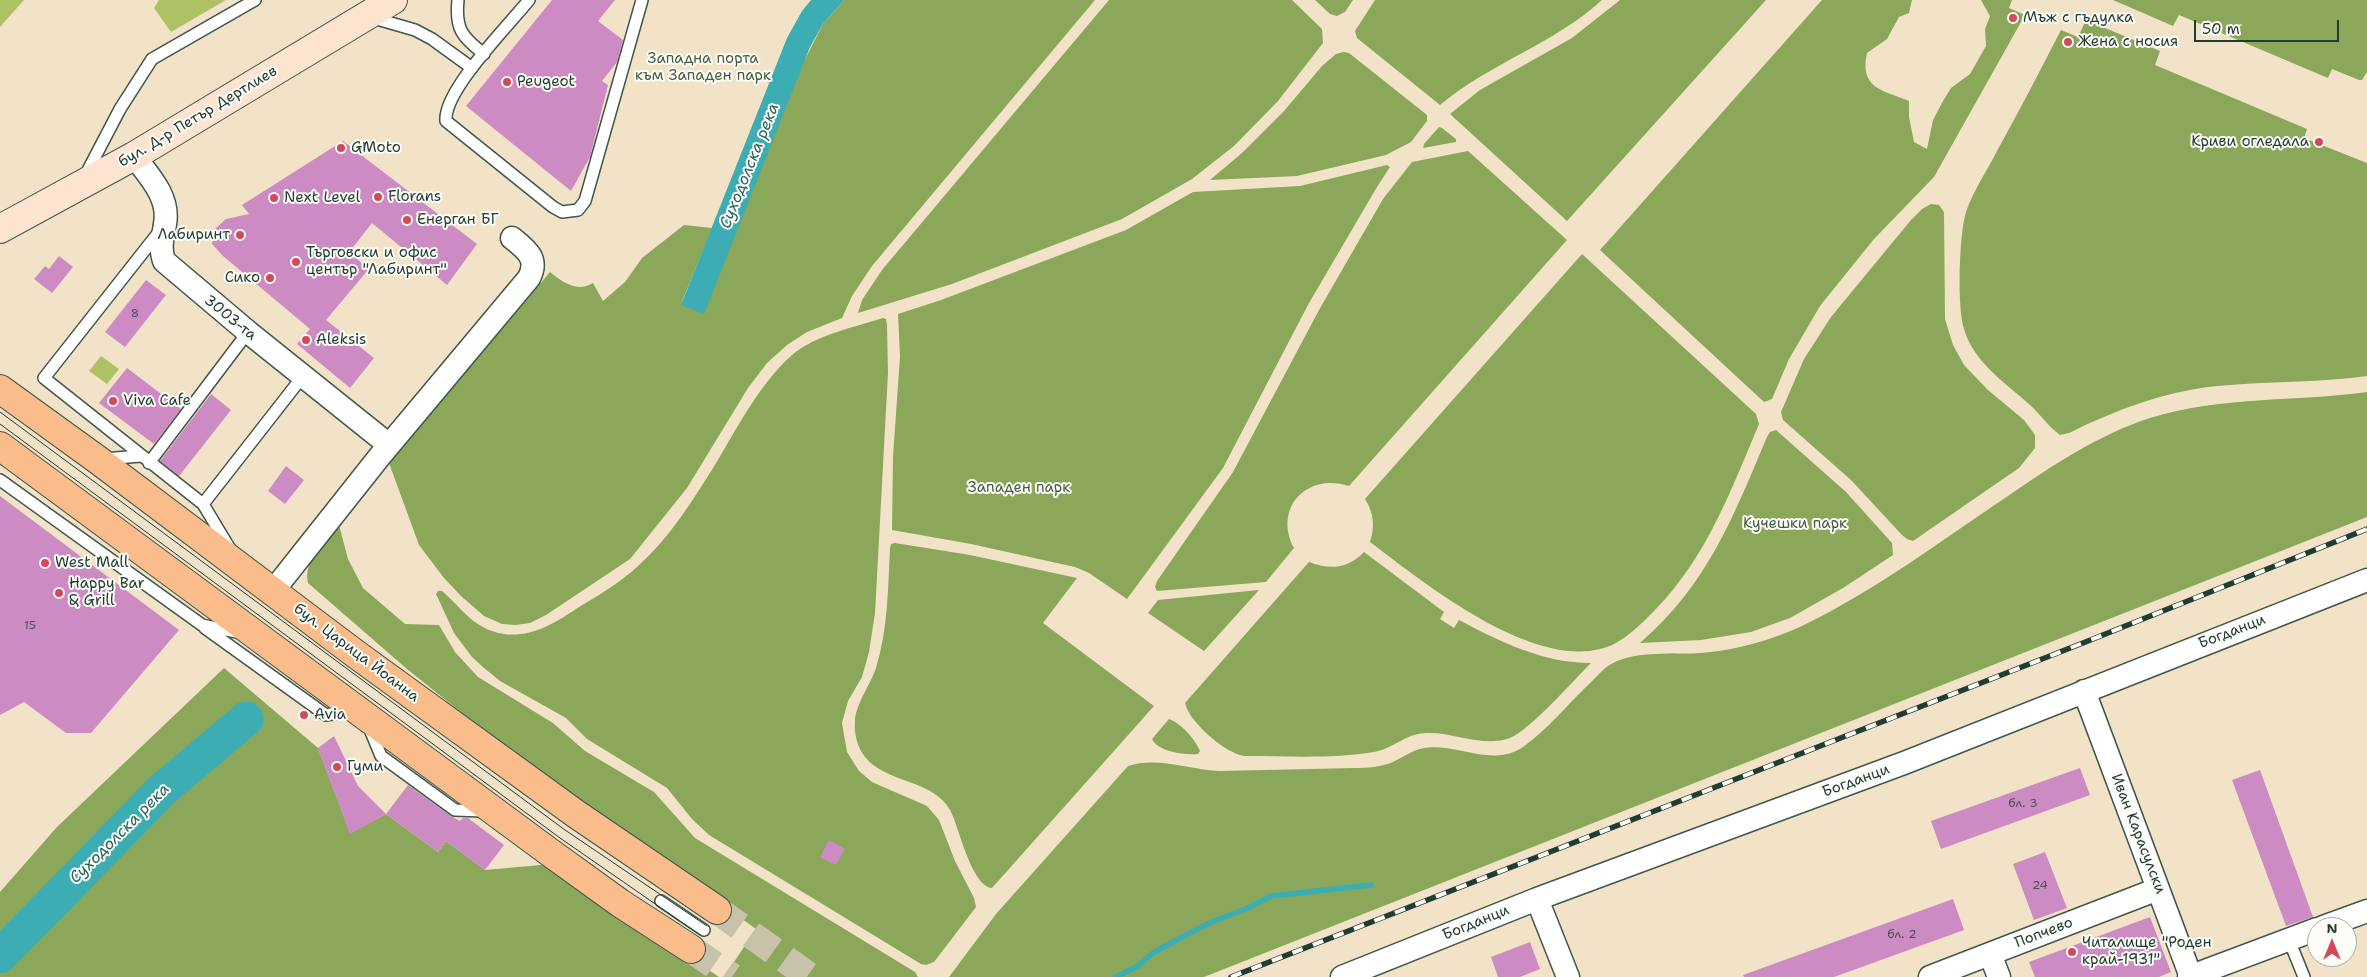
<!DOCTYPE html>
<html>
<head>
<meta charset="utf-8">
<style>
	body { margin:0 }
	#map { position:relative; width:2367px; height:977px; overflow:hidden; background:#f2e3c8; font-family:"Shantell Sans",sans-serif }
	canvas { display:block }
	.north { position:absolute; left:2307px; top:917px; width:50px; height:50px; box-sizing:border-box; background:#fdfcf7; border:1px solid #a4b0a9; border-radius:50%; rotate:0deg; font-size:14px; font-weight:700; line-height:20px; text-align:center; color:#1f3d34 }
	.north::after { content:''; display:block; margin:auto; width:18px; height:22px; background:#d1495b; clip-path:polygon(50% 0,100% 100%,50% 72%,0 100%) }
	.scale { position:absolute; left:2194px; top:20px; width:145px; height:22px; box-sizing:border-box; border:2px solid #1f3d34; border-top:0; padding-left:6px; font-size:15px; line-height:18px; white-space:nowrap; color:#1f3d34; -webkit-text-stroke:4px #fdfcf7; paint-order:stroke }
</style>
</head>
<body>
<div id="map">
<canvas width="2367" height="977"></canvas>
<div class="north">N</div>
<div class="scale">50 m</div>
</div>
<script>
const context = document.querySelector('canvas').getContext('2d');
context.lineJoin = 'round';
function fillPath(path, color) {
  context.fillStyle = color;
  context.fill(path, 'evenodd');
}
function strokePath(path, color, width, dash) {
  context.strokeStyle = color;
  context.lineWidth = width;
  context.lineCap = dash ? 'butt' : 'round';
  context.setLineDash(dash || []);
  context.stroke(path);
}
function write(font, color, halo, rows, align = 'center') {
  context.font = font + ' "Shantell Sans",sans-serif';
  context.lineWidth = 4;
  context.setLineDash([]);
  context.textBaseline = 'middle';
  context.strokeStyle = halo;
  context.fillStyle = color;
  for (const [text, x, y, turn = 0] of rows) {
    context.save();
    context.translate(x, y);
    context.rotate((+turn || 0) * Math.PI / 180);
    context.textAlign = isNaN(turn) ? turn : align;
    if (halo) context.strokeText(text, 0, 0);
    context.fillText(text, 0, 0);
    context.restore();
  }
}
const green = new Path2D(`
	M0,0H24L0,27Z
	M159,0H226L171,32L154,8Z
	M101,356L119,369L107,384L89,371Z`);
const forest = new Path2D(`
	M844,0H1095L872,266L852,296L842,318L807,332L787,345L767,363L748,388L687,488L630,559L546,615L530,623L515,625L502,624L484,616L461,596L444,578L419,545L389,463L550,272C563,282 576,293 593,283L603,301L625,282L642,258L684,225L712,228L681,304L823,24Z
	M1109,0H1292L1322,29L1323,43L1278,101L1234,146L1192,179L1122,219L952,284L858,313L862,300L882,270Z
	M1315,0H1353L1345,12L1337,16L1330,14Z
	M1375,0H1602C1554,44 1490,63 1440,105L1357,38L1355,31Z
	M1620,0H1766L1567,221L1450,114L1480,90L1572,38Z
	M1822,0H1912L1909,13L1899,17L1887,39L1867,53C1859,89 1883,90 1909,101V117L1914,142L1927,149L1933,120L1943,101L1951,88L1970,74L1986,46L1985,29L1990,16L1981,0H2012L2009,8L2025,15L1934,177L1874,239L1820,306L1789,359L1772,399L1764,402L1600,250Z
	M2113,0H2367V72L2362,80H2359L2332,69L2328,78L2179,15L2173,26Z
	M2086,20L2160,51L2155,65L2307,129L2304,138L2367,163V376C2317,383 2268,381 2218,386C2165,391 2116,410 2069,433L2060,435C2048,426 2041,415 2030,405C2006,383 1974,363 1964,329C1957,307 1959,235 1966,212C1973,191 1987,171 1997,151C2019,111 2040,71 2061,30L2078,37Z
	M1343,52L1349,53L1427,115V121L1411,142L1386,155L1297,176L1210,180L1242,153L1284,111L1322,66L1336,54Z
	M1439,127L1442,128L1456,139V142L1423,148L1424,144Z
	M1468,151L1567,240L1349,486C1307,472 1273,508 1294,548L1266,582L1157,591L1155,587L1157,581L1233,472L1319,310L1383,199L1412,162Z
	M1387,165L1390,167L1377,187L1309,303L1223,468L1127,599L1089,573L1075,567L971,544L892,530L893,457L900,356L898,314L941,300L1126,230L1193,192L1300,186Z
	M1931,204L1939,205L1944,212L1945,319L1953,345L1964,365L1988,390L2024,420L2035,435V448L2019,468L1913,541L1907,539L1902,535L1851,480L1783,420L1781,412L1804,359L1831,317L1911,220L1922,209Z
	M1582,254L1756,414L1759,424C1728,497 1704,565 1644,621C1631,633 1618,645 1600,649C1529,667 1424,583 1370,542C1375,527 1374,513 1365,499Z
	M883,318L886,319L887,325L888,373L875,613L869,652L862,677L848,701L842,723L847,752L859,771L872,782L927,806L939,820L955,861L974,898L976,907L934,962L926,965L921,964L709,835L692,819L667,788L587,739L566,718L500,681L484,668L472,657L454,633L436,594L438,591H442C459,605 469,623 492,631C523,642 551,626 576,609C597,596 620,583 638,566C666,541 688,508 708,476C734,436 755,388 792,355C817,334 853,328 883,318Z
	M2367,392V517L1204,977H949L996,914L1128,766C1157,756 1191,770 1220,771L1355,768C1368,768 1381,767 1393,762C1403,757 1413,750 1424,748C1457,743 1492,768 1523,747C1547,730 1567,705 1588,685C1596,678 1603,668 1613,663C1638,650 1674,655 1702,653C1737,650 1772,640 1804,625C1876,590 1942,540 2008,496C2053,465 2098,435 2150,418C2221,396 2295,402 2367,392Z
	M1776,430L1846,492L1892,543L1893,555L1843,588L1790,618L1751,632L1701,640L1640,643C1708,584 1733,517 1767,437L1770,432Z
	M339,525L348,559L363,588L405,624L439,625L455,652L478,677L553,723L585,751L654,792L695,838L915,972L918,977H724L756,929L508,750L407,669L308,583C303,559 325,542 339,525Z
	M895,543L970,555L1077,578L1043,623L1154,706L992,888C971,886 959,826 950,810C933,779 887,784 865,757C857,747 854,733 855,721C855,706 871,683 876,668C888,629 888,588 890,548L891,544Z
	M1364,552L1444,612L1440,619L1454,628L1459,620C1501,642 1543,663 1591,663C1574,680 1530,730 1510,738C1484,748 1454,732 1427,733C1406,733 1393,749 1374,752C1333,759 1286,756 1244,756C1225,753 1189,722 1185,703L1309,562C1329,570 1348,569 1364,552Z
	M1259,590L1204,651L1148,613L1158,600Z
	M224,668L318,748L350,833L386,814L438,852L446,841L485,870L552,864L719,977H0V892L57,827Z
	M1169,719C1182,724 1195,739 1200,751L1198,754C1185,755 1158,752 1152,739Z`);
const water = new Path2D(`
	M811,0H844L823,24L810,47L704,314L681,305L787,38L802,11Z`);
const stream = new Path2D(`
	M1116,977L1138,966L1154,952L1209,923L1248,908L1271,896L1371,885`);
const river = new Path2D(`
	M0,956L162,790L246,719`);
const building = new Path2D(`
	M552,0H615L598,21L623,40L617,62L602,81L608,85L590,157L571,191L466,106Z
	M343,141L477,244L447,285L372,223L350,251L368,270L326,320L374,358L350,388L297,344L310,329L223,256L212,244L215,229L226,219L249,214L242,205Z
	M59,256L73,267L52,293L34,279L45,266L49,269Z
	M146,280L166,295L125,347L105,332Z
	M127,368L181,409L154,444L99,403Z
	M211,394L231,410L179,476L160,461Z
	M286,466L304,480L285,504L268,491Z
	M0,496L179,630L91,733H66L24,702L0,715Z
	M334,736L358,786L386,814L350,834L318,748Z
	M2080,768L2090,795L1941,849L1931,821Z
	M2260,770L2313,917L2286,926L2232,780Z
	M408,785L451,816L460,821L463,818H468L504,845L485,870L446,841L438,852L386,814Z
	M829,840L845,849L836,865L820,857Z
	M2045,852L2067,908L2034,920L2013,864Z
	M1953,899L1964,930L1834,977H1744L1743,975Z
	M2150,917L2171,972L2159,977H2035L2029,962Z
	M1530,942L1540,969L1520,977H1498L1491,957Z`);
const primaryTunnel = new Path2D(`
	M717,910L810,977
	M691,949L732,977`);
const service = new Path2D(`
	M458,0C455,29 462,37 484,54
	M529,0C509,25 443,91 446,121L553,207L562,212L578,210L585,201L642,0
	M370,17L415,30L432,39L472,68
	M85,176L120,109L152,59L255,0
	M159,232L44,378L203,504L230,549
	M103,459L141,456
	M149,463L248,332
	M0,480L202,625L241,633
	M203,504L303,376
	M205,628L326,715L353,710
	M369,727L381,756L455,810L483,811
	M661,901L704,930
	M2289,940L2304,977`);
const minor = new Path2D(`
	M134,156C149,176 170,197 165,224C163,240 159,244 164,261L248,332L389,445
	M273,591L380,456L529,278C539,259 527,250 512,238
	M2084,691L2191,977
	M1537,899L1568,977
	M2323,927L2367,911
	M1990,954L1999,977
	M1342,977L1537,899L1904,763L2367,580
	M1930,977L2158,889
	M2189,977L2317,929`);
const secondary = new Path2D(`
	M0,229L134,156L393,0`);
const primary = new Path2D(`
	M0,389L98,460L357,655L576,814L717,910
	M0,446L548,851L620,903L691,949`);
const tram = new Path2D(`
	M0,412L565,830L707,926
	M0,424L560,838L700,935`);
const rail = new Path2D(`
	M1231,977L2088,641L2367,529`);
const markers = [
	[2013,18,5,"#d1495b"],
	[2068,42,5,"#d1495b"],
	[507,82,5,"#d1495b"],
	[2319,142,5,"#d1495b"],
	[341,148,5,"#d1495b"],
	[378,197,5,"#d1495b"],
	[274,198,5,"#d1495b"],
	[407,220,5,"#d1495b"],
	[240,235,5,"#d1495b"],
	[296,262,5,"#d1495b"],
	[270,278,5,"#d1495b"],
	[306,340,5,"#d1495b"],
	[113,401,5,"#d1495b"],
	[45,563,5,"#d1495b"],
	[59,593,5,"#d1495b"],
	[304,715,5,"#d1495b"],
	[337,767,5,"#d1495b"],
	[2072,952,5,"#d1495b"]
];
const numberNames = [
	["8",135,314],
	["15",30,626],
	["бл. 3",2023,804],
	["24",2040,886],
	["бл. 2",1902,935]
];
const poiNames = [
	["Мъж с гъдулка",2023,18],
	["Жена с носия",2078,42],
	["Peugeot",517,82],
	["Криви огледала",2309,142,"right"],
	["GMoto",351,148],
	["Florans",388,197],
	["Next Level",284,198],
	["Енерган БГ",417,220],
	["Лабиринт",230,235,"right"],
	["Търговски и офис",306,253],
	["център \"Лабиринт\"",306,270],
	["Сико",260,278,"right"],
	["Aleksis",316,340],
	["Viva Cafe",123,401],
	["West Mall",55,563],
	["Happy Bar",69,584],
	["& Grill",69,601],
	["Avia",314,715],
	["Гуми",347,767],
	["Читалище \"Роден",2082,943],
	["край-1931\"",2082,960]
];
const parkNames = [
	["Западна порта",703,59],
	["към Западен парк",703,76],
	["Западен парк",1019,488],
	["Кучешки парк",1795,524]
];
const streetNames = [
	["бул. Д-р Петър Дертлиев",198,117,-31],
	["3003-та",230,318,39],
	["Богданци",2232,632,-21],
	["бул. Царица Йоанна",356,653,37],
	["Богданци",1856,781,-20],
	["Иван Карасулски",2138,834,69],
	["Богданци",1476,923,-22],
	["Попчево",2044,933,-21]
];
const waterNames = [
	["Суходолска река",750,166,-68],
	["Суходолска река",120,834,-45]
];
fillPath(green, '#aec165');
fillPath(forest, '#8aa75a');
fillPath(water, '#3cadb3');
strokePath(stream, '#3cadb3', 5.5);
strokePath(river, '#3cadb3', 35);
fillPath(building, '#cd8bc3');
strokePath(primaryTunnel, '#c8c2aa', 28, [28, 14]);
strokePath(service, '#3f564a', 14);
strokePath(minor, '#3f564a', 25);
strokePath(secondary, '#3f564a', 30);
strokePath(primary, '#3f564a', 30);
strokePath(service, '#fff', 11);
strokePath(minor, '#fff', 22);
strokePath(secondary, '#fde4d1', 28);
strokePath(primary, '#fabc8b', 28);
strokePath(tram, '#1f3d34', 1);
strokePath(rail, '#1f3d34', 5.5);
strokePath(rail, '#fdfcf7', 4, [11]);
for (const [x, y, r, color] of markers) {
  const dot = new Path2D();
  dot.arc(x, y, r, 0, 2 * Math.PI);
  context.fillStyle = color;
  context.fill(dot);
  strokePath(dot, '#fdfcf7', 2);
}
write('12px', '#4a5058', null, numberNames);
write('15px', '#1f3d34', '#fdfcf7', poiNames, 'left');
write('15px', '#435e40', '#fdfcf7', parkNames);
write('15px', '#1f3d34', '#fdfcf7', streetNames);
write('italic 16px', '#296460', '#fdfcf7', waterNames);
</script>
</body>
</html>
